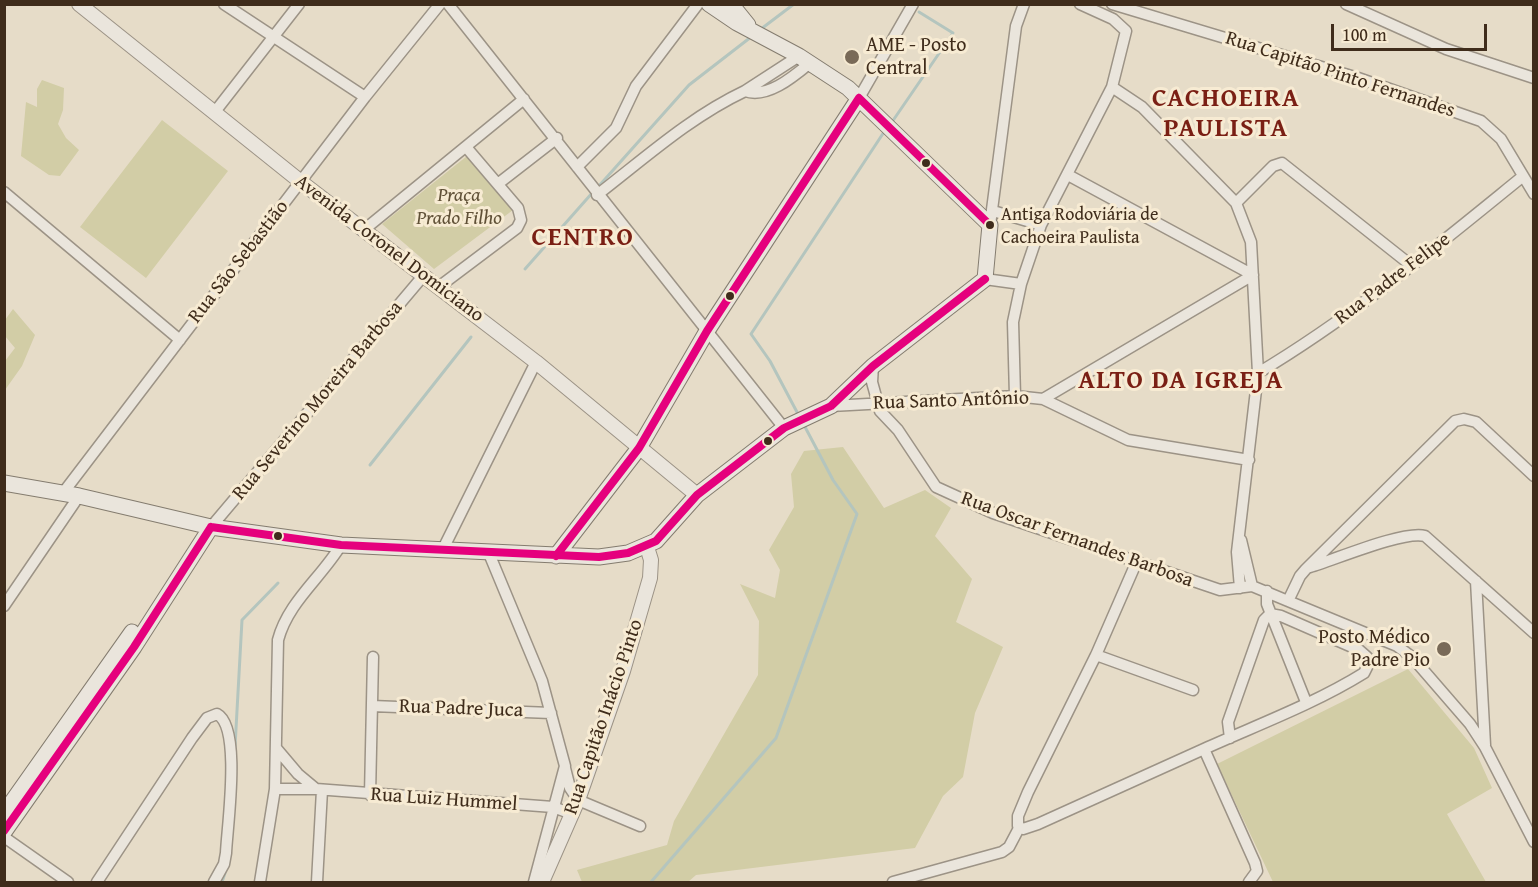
<!DOCTYPE html>
<html>
<head>
<meta charset="utf-8">
<style>
	body { margin:0 }
	#map { position:relative; width:1538px; height:887px; overflow:hidden; background:#e6dcc8; font-family:"Gentium Book Plus",serif }
	canvas { display:block }
	.frame { position:absolute; inset:0; border:6px solid #3f2c1b; pointer-events:none }
	.scale { position:absolute; left:1331px; top:24px; width:156px; height:27px; box-sizing:border-box; border:3px solid #3f2c1b; border-top:0; padding-left:8px; font-size:18px; line-height:21px; white-space:nowrap; color:#3f2c1b; -webkit-text-stroke:4px #f7ebd3; paint-order:stroke }
</style>
</head>
<body>
<div id="map">
<canvas width="1538" height="887"></canvas>
<div class="frame"></div>
<div class="scale">100 m</div>
</div>
<script>
const context = document.querySelector('canvas').getContext('2d');
context.lineJoin = 'round';
function fillPath(path, color) {
  context.fillStyle = color;
  context.fill(path, 'evenodd');
}
function strokePath(path, color, width, dash) {
  context.strokeStyle = color;
  context.lineWidth = width;
  context.lineCap = dash ? 'butt' : 'round';
  context.setLineDash(dash || []);
  context.stroke(path);
}
function write(font, color, halo, rows, align = 'center') {
  context.font = font + ' "Gentium Book Plus",serif';
  context.lineWidth = 6;
  context.setLineDash([]);
  context.textBaseline = 'middle';
  context.strokeStyle = halo;
  context.fillStyle = color;
  for (const [text, x, y, turn = 0] of rows) {
    context.save();
    context.translate(x, y);
    context.rotate((+turn || 0) * Math.PI / 180);
    context.textAlign = isNaN(turn) ? turn : align;
    if (halo) context.strokeText(text, 0, 0);
    context.fillText(text, 0, 0);
    context.restore();
  }
}
const green = new Path2D(`
	M42,80L64,88L63,110L58,124L66,138L79,150L60,176L49,175L21,156L26,102L37,107V89Z
	M162,120L228,171L146,278L80,227Z
	M467,156L492,182L513,210L434,269L382,224Z
	M13,309L35,335L22,366L5,390V361L15,348L5,336V320Z
	M843,447L884,508L925,490L951,508L935,536L972,579L956,622L1003,647L975,713L963,777L943,796L915,848L696,875L688,882H582L577,870L667,845L674,821L758,675L759,621L740,584L775,598L780,570L769,550L794,507L791,474L804,451Z
	M1408,669L1474,748L1492,788L1447,814L1486,882H1273L1217,764Z`);
const stream = new Path2D(`
	M761,29L794,4
	M892,122L953,33L919,12
	M598,187L689,85L751,37
	M525,269L593,192
	M798,414L770,361L751,334L884,132
	M370,465L471,337
	M235,747L242,620L278,583
	M222,882L225,873
	M651,882L776,738L857,514L833,480L804,425`);
const minor = new Path2D(`
	M224,4L365,97
	M448,4C561,145 672,287 784,428
	M1112,4L1358,78L1481,121L1501,139L1534,194
	M1346,4L1446,49L1534,78
	M799,56L745,91C767,99 793,77 810,63
	M1112,87L1142,107L1236,203L1251,242L1258,373L1237,552L1240,588
	M859,98L913,4
	M214,113L299,4
	M577,167L616,128L636,86L698,4
	M1068,175L1253,275
	M499,183L557,138
	M4,192L180,340
	M597,195C645,158 690,117 745,91
	M1236,203L1273,166L1282,163L1412,266
	M993,211L1041,225
	M990,225L1016,26L1024,4
	M365,229L524,99
	M985,279L1021,284
	M440,286L517,228L521,220L518,208L466,147
	M873,366L872,382L880,411L898,430L936,487L993,513L1220,590L1252,586L1288,601L1300,576L1306,569L1455,421L1464,419L1476,422L1534,476
	M1258,373C1352,317 1437,246 1522,177
	M1015,396L1013,322L1021,284L1041,225L1112,87L1126,31L1113,19L1080,4
	M1043,399L1128,440L1249,460
	M831,406L1015,396L1043,399L1253,275
	M63,493L365,97L440,4
	M211,527L424,275
	M1241,540L1252,586
	M442,551L536,362
	M488,551L542,681L565,766L534,882
	M1137,561L1096,655L1028,792L1018,816V826L1023,829L1038,824L1204,749C1257,725 1314,704 1364,673L1368,665L1367,657L1359,650L1281,616L1270,614L1264,620L1228,722L1230,738
	M1310,567C1334,560 1404,530 1425,536L1534,633
	M1476,581L1485,745
	M1267,591V604L1306,702
	M1288,601L1397,646L1412,657L1470,724L1485,747L1534,842
	M4,606L79,496
	M1096,655L1193,690
	M372,706L551,713
	M276,748L298,774L316,789
	M1204,749L1255,863L1257,871L1249,882
	M565,768L570,788L578,800L640,826
	M275,789H316L553,807L572,814
	M370,795L373,657
	M4,837L68,882
	M97,882L192,738L207,718L217,714C242,727 227,827 226,853L224,864L214,882
	M260,882L275,789L278,640C288,602 321,578 341,545
	M317,882L322,790
	M893,882L1002,852L1009,847L1019,828`);
const tertiary = new Path2D(`
	M79,4L301,182L536,362L697,495
	M542,882L578,800L623,671L650,578L651,560L647,547`);
const secondary = new Path2D(`
	M731,4L748,25
	M4,483L79,496L211,527L341,545L599,557L628,553L656,541L697,495L784,428L831,406L873,366L985,279L990,225L848,88L799,56L737,23L709,4
	M556,556L639,448L707,331L859,98
	M4,813L132,632
	M4,832L134,647L211,527`);
const bus1 = new Path2D(`
	M859,98L990,225
	M211,527L341,545L599,557L628,553L656,541L697,495L784,428L831,406L873,366L985,279
	M556,556L639,448L707,331L859,98
	M4,831L134,647L211,527`);
const markers = [
	[852,57,8,"#796a58"],
	[926,163,5,"#3f2c1b"],
	[990,225,5,"#3f2c1b"],
	[730,296,5,"#3f2c1b"],
	[768,441,5,"#3f2c1b"],
	[278,536,5,"#3f2c1b"],
	[1444,649,8,"#796a58"]
];
const busNames = [
	["Antiga Rodoviária de",1001,215],
	["Cachoeira Paulista",1001,238]
];
const poiNames = [
	["AME - Posto",866,46],
	["Central",866,69],
	["Posto Médico",1430,638,"right"],
	["Padre Pio",1430,661,"right"]
];
const streetNames = [
	["Rua Capitão Pinto Fernandes",1340,75,18],
	["Avenida Coronel Domiciano",389,249,37],
	["Rua São Sebastião",239,262,-52],
	["Rua Padre Felipe",1393,279,-37],
	["Rua Severino Moreira Barbosa",318,401,-50],
	["Rua Santo Antônio",951,401,-2],
	["Rua Oscar Fernandes Barbosa",1077,540,20],
	["Rua Padre Juca",461,709,2],
	["Rua Capitão Inácio Pinto",604,717,-71],
	["Rua Luiz Hummel",444,800,4]
];
const parkNames = [
	["Praça",459,196],
	["Prado Filho",459,219]
];
const districtNames = [
	["CACHOEIRA",1226,99],
	["PAULISTA",1226,129],
	["CENTRO",583,238],
	["ALTO DA IGREJA",1181,381]
];
fillPath(green, '#d2cda6');
strokePath(stream, '#b4c5be', 3);
strokePath(minor, '#9c9386', 13);
strokePath(tertiary, '#9c9386', 16);
strokePath(secondary, '#847c6f', 17);
strokePath(minor, '#eae5dc', 10);
strokePath(tertiary, '#eae5dc', 14);
strokePath(secondary, '#eae5dc', 15);
strokePath(bus1, '#e5007d', 8);
for (const [x, y, r, color] of markers) {
  const dot = new Path2D();
  dot.arc(x, y, r, 0, 2 * Math.PI);
  context.fillStyle = color;
  context.fill(dot);
  strokePath(dot, '#f7ebd3', 2);
}
write('18px', '#3f2c1b', '#f7ebd3', busNames, 'left');
write('20px', '#3f2c1b', '#f7ebd3', poiNames, 'left');
write('20px', '#3f2c1b', '#f7ebd3', streetNames);
write('italic 20px', '#605137', '#f7ebd3', parkNames);
context.letterSpacing = '1.5px';
write('bold 26px', '#7a1f14', '#f7ebd3', districtNames);
context.letterSpacing = '0px';
</script>
</body>
</html>
